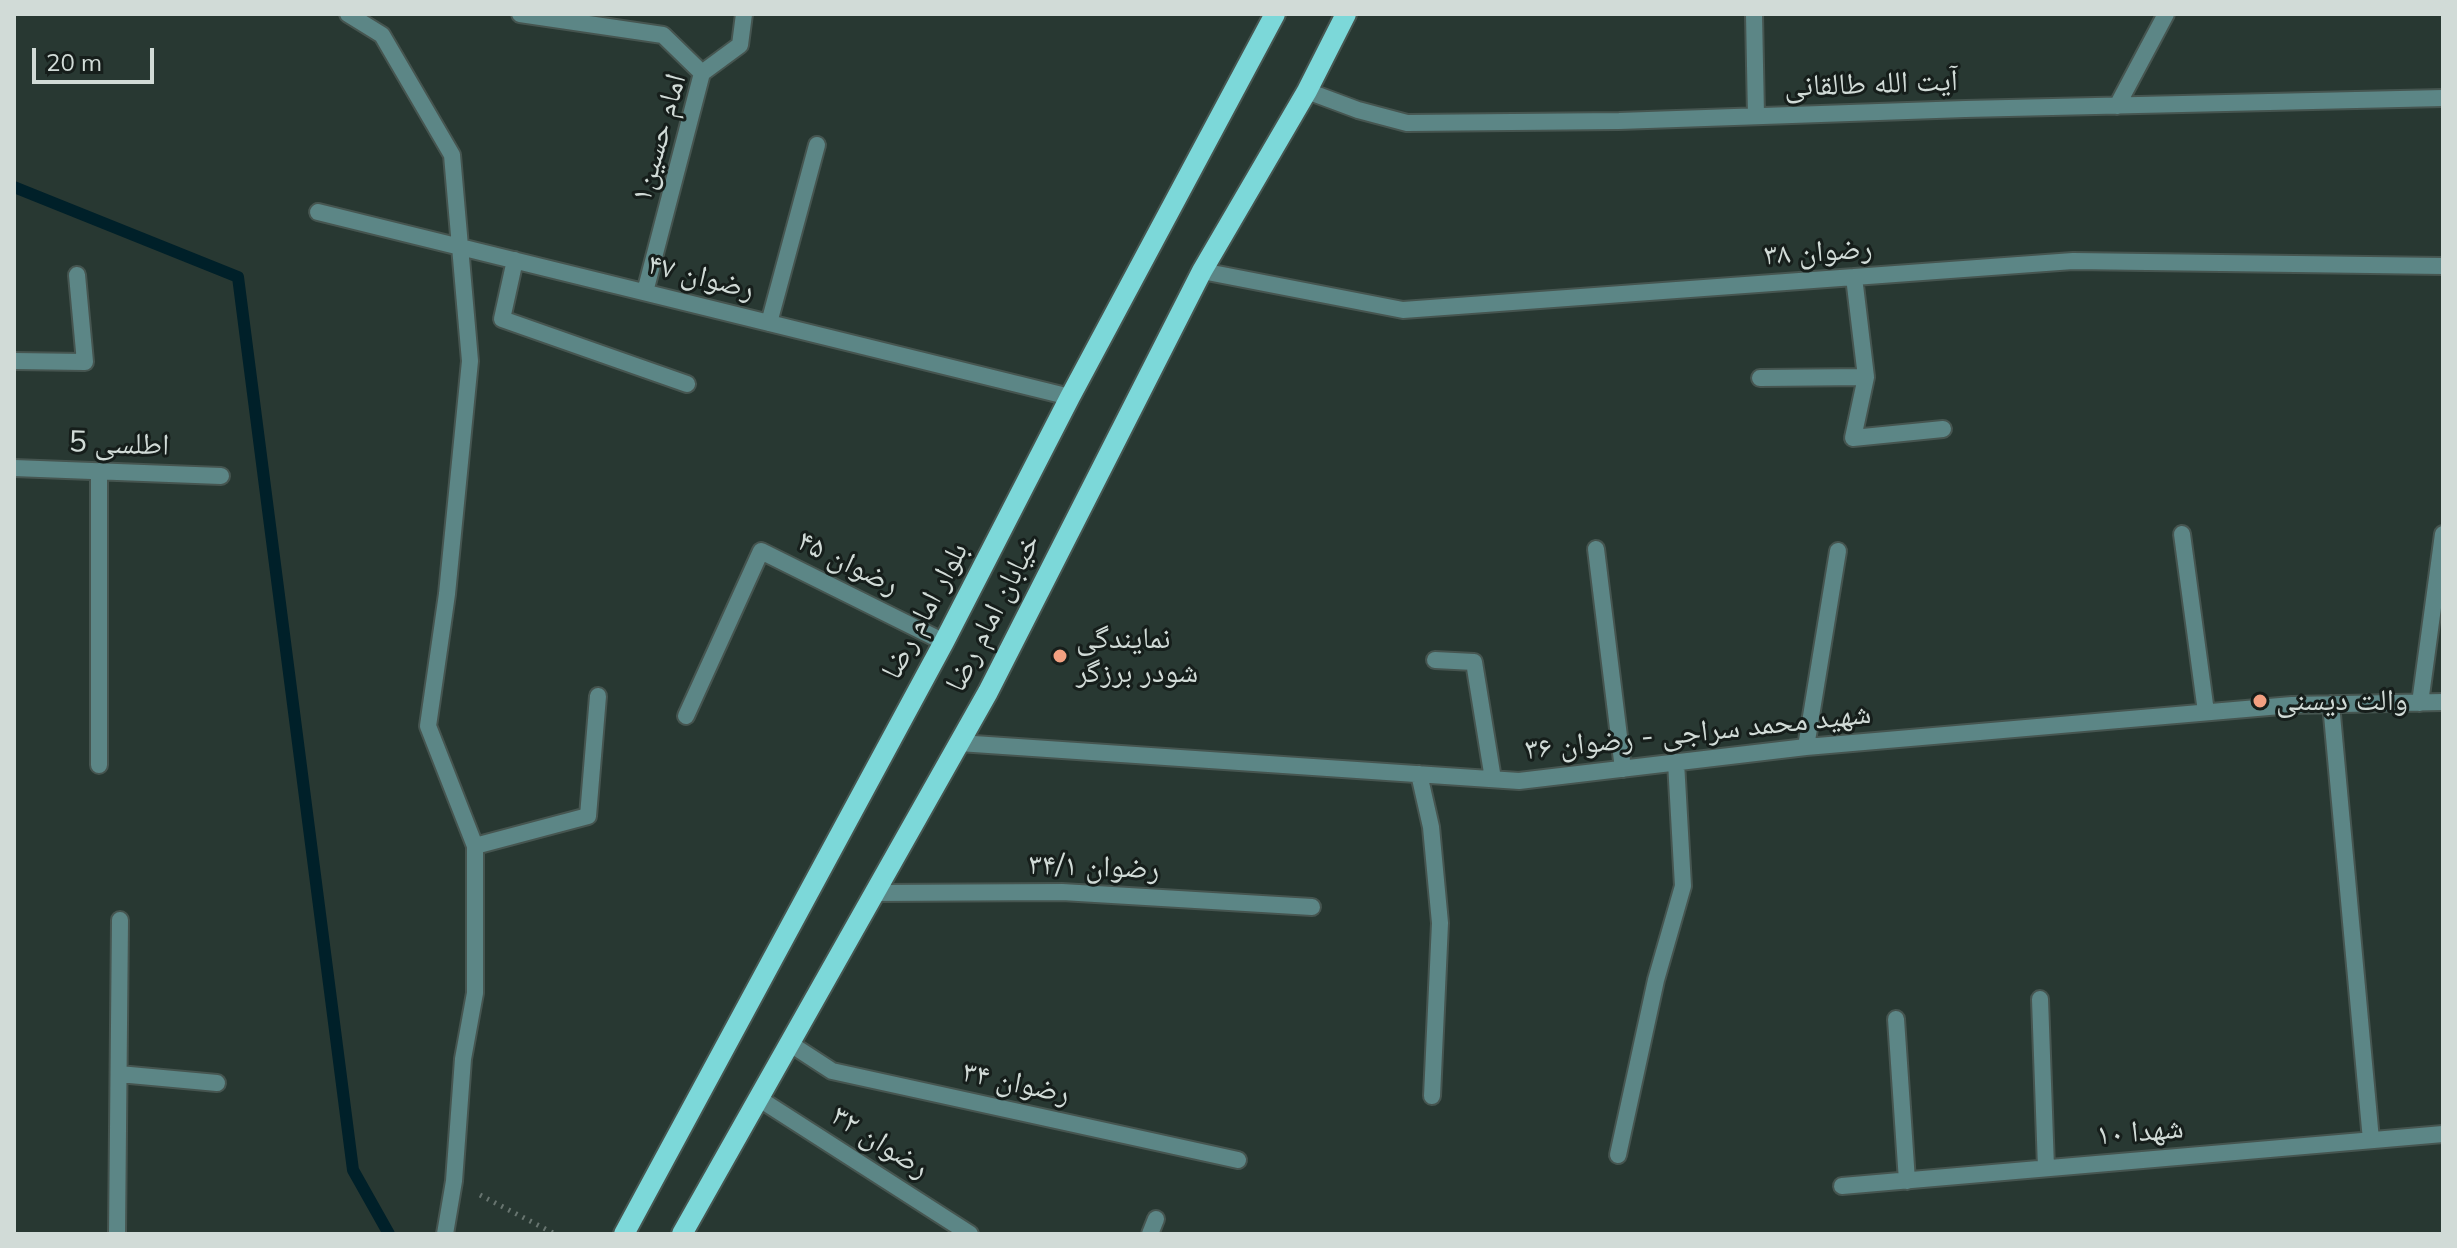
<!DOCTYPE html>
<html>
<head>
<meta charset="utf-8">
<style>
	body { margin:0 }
	#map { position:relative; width:2457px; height:1248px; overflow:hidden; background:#283832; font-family:Mulish,sans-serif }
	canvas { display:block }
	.frame { position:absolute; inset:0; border:16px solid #d1dbd7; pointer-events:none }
	.scale { position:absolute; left:32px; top:48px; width:122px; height:36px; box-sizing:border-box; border:4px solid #d1dbd7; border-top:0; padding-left:10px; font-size:24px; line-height:28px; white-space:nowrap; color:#d1dbd7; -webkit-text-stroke:6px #161e1b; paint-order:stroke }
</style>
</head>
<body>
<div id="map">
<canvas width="2457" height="1248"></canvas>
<div class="frame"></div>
<div class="scale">20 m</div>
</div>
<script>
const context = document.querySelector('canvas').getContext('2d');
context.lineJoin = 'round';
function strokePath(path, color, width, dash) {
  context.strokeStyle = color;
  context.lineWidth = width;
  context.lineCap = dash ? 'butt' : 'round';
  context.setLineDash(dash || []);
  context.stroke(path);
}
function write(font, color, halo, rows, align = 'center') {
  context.font = font + ' Mulish,"Noto Naskh Arabic",sans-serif';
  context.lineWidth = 6;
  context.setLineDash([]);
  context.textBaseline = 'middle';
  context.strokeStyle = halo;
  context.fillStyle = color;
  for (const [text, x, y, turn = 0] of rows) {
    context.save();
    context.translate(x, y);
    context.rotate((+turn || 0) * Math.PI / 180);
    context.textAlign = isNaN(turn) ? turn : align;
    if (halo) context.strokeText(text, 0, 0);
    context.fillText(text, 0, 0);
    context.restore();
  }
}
const stream = new Path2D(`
	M14,187L238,277L353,1170L389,1234`);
const path = new Path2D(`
	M480,1195L555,1234`);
const street = new Path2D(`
	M348,14L382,35L452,155L470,361L447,594L428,726L475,846V993L463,1059L454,1181L445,1234
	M520,14L663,35L702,73
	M1754,14L1756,116
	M1307,91L1358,110L1407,123L1619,121L1965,109L2443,98
	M2117,106L2166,14
	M318,212L1070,397
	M515,260L502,319L687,384
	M1202,271L1403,310L2073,261L2443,266
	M1854,277L1866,377
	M645,292L702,73L740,45L744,14
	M769,323L817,145
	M14,361L85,362L77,275
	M1760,378L1866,377L1853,438L1943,429
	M14,468L221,476
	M99,471V765
	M2182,534L2206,712
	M1596,549L1623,769
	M1435,660L1474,662L1493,779
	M2420,703L2443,534
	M2331,704L2371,1140
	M686,716L761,551L944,642
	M959,743L1519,781L1806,747L2292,705L2443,702
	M1806,747L1838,551
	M1419,774L1431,827L1440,923L1432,1096
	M475,846L588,816L598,696
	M874,893L1062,892L1312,907
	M2040,999L2046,1168
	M1896,1019L1907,1181
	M789,1043L832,1071L1238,1160
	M119,1074L217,1083
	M758,1098L970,1234
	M1618,1155L1656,980L1683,886L1676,762
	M1842,1186L2443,1134
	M117,1234L120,920
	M1150,1234L1156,1219`);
const primary = new Path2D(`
	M624,1234L944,642L1070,397L1275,14
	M682,1234L988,692L1202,271L1307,91L1346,14`);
const markers = [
	[1060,656,8,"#f3a081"],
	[2260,701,8,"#f3a081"]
];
const streetNames = [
	["آیت الله طالقانی",1871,84,-2],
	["امام حسین۱",659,138,-74],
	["رضوان ۳۸",1818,252,-4],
	["رضوان ۴۷",701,277,14],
	["اطلسی 5",119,444,2],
	["رضوان ۴۵",848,563,26],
	["بلوار امام رضا",925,611,-62],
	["خیابان امام رضا",993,613,-63],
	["شهید محمد سراجی - رضوان ۳۶",1698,732,-6],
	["رضوان ۳۴/۱",1094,867,2],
	["رضوان ۳۴",1016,1083,12],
	["شهدا ۱۰",2140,1132,-5],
	["رضوان ۳۲",880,1142,32]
];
const poiNames = [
	["نمایندگی",1076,639],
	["شودر برزگر",1076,673],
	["والت دیسنی",2276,701]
];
strokePath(stream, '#002029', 12);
strokePath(street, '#465550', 20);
strokePath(primary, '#465550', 24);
strokePath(path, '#687570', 5, [2, 6]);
strokePath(street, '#5c8686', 16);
strokePath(primary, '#7cd8d9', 20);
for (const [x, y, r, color] of markers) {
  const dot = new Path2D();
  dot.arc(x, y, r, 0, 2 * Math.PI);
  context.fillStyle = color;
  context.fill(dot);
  strokePath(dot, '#161e1b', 3);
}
write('30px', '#d1dbd7', '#161e1b', streetNames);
write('30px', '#d1dbd7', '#161e1b', poiNames, 'left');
</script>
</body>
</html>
